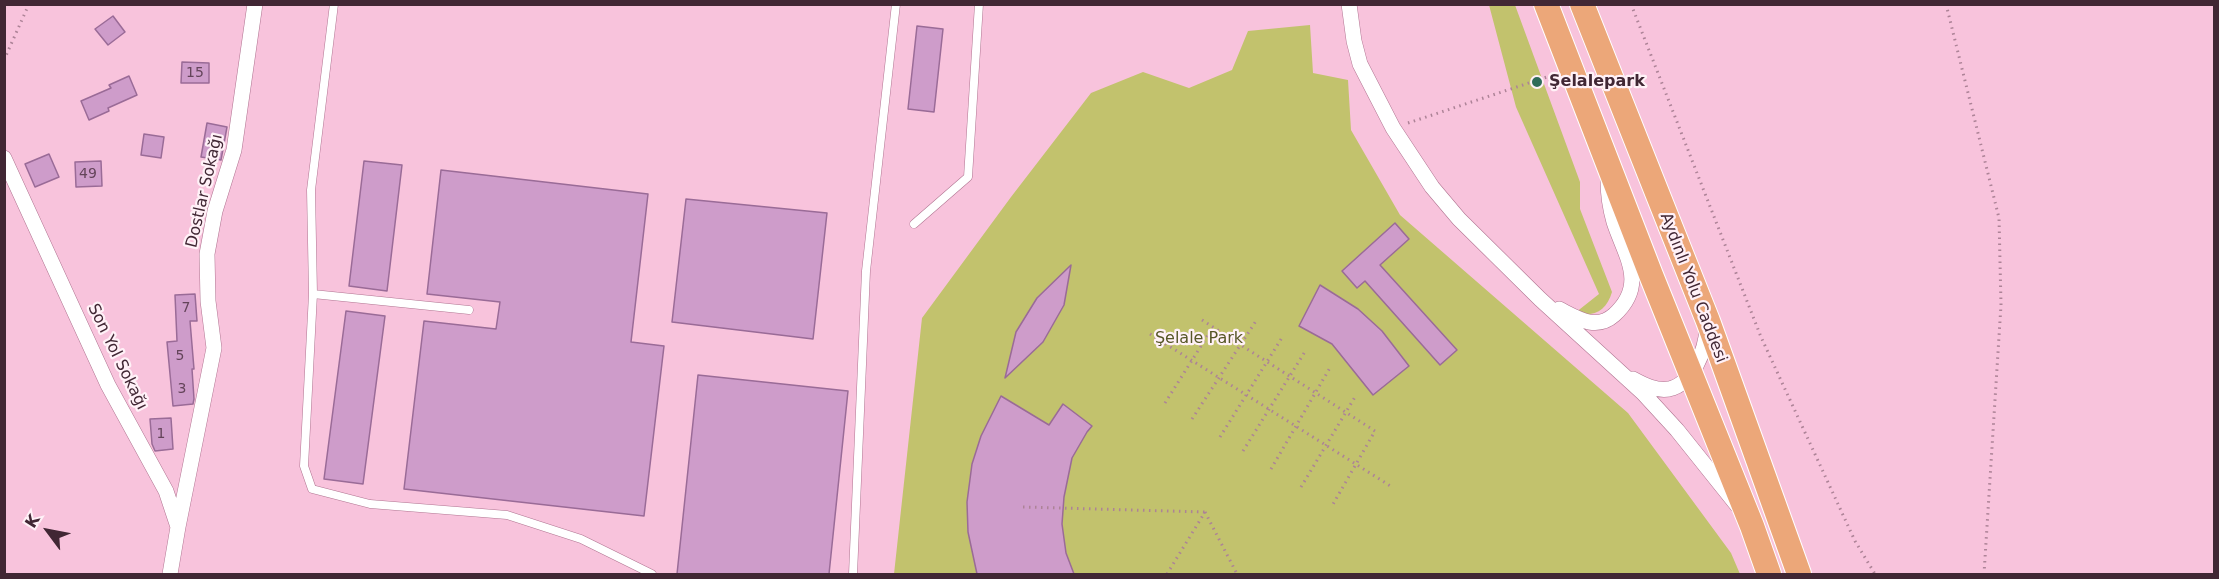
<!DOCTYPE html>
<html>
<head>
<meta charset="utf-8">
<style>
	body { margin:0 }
	#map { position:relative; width:2219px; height:579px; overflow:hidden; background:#f8c3dc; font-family:"DejaVu Sans",sans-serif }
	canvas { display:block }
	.frame { position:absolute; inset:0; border:6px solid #412734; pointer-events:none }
	.north { position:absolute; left:18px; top:501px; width:60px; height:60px; -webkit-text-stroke:4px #fff1f7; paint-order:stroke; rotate:302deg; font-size:16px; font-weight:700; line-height:24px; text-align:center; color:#412734 }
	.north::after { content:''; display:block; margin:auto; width:21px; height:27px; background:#412734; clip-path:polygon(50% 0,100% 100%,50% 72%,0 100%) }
</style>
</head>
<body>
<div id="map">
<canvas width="2219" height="579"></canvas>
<div class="frame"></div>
<div class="north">K</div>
</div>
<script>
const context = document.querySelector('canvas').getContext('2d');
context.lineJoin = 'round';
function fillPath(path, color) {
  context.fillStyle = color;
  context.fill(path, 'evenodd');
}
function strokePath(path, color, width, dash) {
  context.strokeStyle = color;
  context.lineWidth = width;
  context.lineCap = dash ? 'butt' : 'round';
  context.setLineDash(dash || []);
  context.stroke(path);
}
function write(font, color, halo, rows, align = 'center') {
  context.font = font + ' "DejaVu Sans",sans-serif';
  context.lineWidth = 4.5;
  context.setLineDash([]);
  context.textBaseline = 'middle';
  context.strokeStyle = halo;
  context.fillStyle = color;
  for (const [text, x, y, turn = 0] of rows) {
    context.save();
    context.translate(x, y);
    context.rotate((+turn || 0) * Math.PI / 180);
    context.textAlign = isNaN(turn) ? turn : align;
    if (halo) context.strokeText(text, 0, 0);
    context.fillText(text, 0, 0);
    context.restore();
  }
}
const green = new Path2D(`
	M1489,5H1515L1580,182V209L1612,292C1607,310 1594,318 1575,313L1599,294L1516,107Z
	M1310,25L1313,73L1348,80L1351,130L1400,215L1628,413L1731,553L1740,574H894L922,318L1011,197L1091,93L1143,72L1189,88L1232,70L1248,31Z`);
const building = new Path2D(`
	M113,16L125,32L108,45L95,29Z
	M917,26L943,29L934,112L908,109Z
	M182,62L209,63V83H181Z
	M129,76L137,95L108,108L109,111L89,120L81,101L111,88L109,85Z
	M207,123L227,127L221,160L201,157Z
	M144,134L164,137L161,158L141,155Z
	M49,154L59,177L35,187L25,164Z
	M101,161L102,186L76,187L75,162Z
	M364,161L402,165L387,291L349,286Z
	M441,170L648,194L631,342L664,346L644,516L404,489L424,321L496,329L500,302L427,294Z
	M686,199L827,213L813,339L672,322Z
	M1395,223L1409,239L1380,265L1457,350L1440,365L1365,281L1357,288L1342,271Z
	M1071,265L1064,305L1043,342L1005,378L1016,332L1037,298Z
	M1320,285L1358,309L1382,331L1409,366L1373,395L1332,344L1299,326Z
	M195,294L197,321H190L194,369H192L194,399L193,404L173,406L167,342L177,341L175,295Z
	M346,311L385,316L363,484L324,479Z
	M698,375L848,391L829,574H677Z
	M1001,396L1049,425L1063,404L1092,426L1087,432L1072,458L1064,497L1062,524L1066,553L1074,574H977L968,532L967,502L972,464L981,436Z
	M171,418L173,449L155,451L152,444L150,419Z`);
const path = new Path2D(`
	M1631,4L1761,337L1855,541L1875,574
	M1946,4L1999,218L2001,305L1984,574
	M4,60L29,4
	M1408,123L1553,75
	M1202,320L1375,431L1332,506
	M1150,334L1392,487
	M1165,403L1213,327
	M1192,419L1256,321
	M1220,437L1283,336
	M1243,451L1306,350
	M1271,469L1331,366
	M1301,487L1355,397
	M1023,507L1205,512
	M1205,512L1237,574
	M1167,574L1205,512`);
const service = new Path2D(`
	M334,4L311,190L313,294L304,466L312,489L370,504L507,515L581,539L652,574
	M914,224L968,177L979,4
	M313,294L469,310
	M853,574L866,271L896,4`);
const minor = new Path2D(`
	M1349,4L1354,41L1360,64L1393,128L1432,187L1459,219L1540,299L1643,393L1677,430L1737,505
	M4,158L108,385L166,491L178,527L170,574
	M1559,309C1577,318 1596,331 1614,315C1648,284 1625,256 1614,222C1610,208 1608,195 1608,180
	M1633,379C1644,385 1656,391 1669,389C1693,384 1706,349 1707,328
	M178,527L214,348L208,301L207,254L215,211L234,150L255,4`);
const primary = new Path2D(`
	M1546,4L1651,275L1752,526L1769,574
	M1582,4L1708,321L1799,574`);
const markers = [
	[1537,82,6,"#2f6c58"]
];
const numberNames = [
	["15",195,73],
	["49",88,174],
	["7",186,308],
	["5",180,356],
	["3",182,389],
	["1",161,434]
];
const poiNames = [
	["Şelalepark",1549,82]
];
const streetNames = [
	["Dostlar Sokağı",205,191,-77],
	["Aydınlı Yolu Caddesi",1693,288,69],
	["Son Yol Sokağı",117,357,64]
];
const parkNames = [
	["Şelale Park",1199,339]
];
fillPath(green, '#c2c26d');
fillPath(building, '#ce9cca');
strokePath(building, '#9a6b97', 1.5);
strokePath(service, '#b07491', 9);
strokePath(minor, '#b07491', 16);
strokePath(primary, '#fff', 26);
strokePath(path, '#ad8397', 3, [1.5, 4.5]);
strokePath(service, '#fff', 8);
strokePath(minor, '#fff', 15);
strokePath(primary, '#eca779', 24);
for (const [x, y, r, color] of markers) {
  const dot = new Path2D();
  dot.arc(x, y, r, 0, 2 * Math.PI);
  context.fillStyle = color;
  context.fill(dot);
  strokePath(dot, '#fff1f7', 2);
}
write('14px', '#64445a', null, numberNames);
write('bold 16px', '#412734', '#fff1f7', poiNames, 'left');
write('16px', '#412734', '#fff1f7', streetNames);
write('16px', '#575727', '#fff1f7', parkNames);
</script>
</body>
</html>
